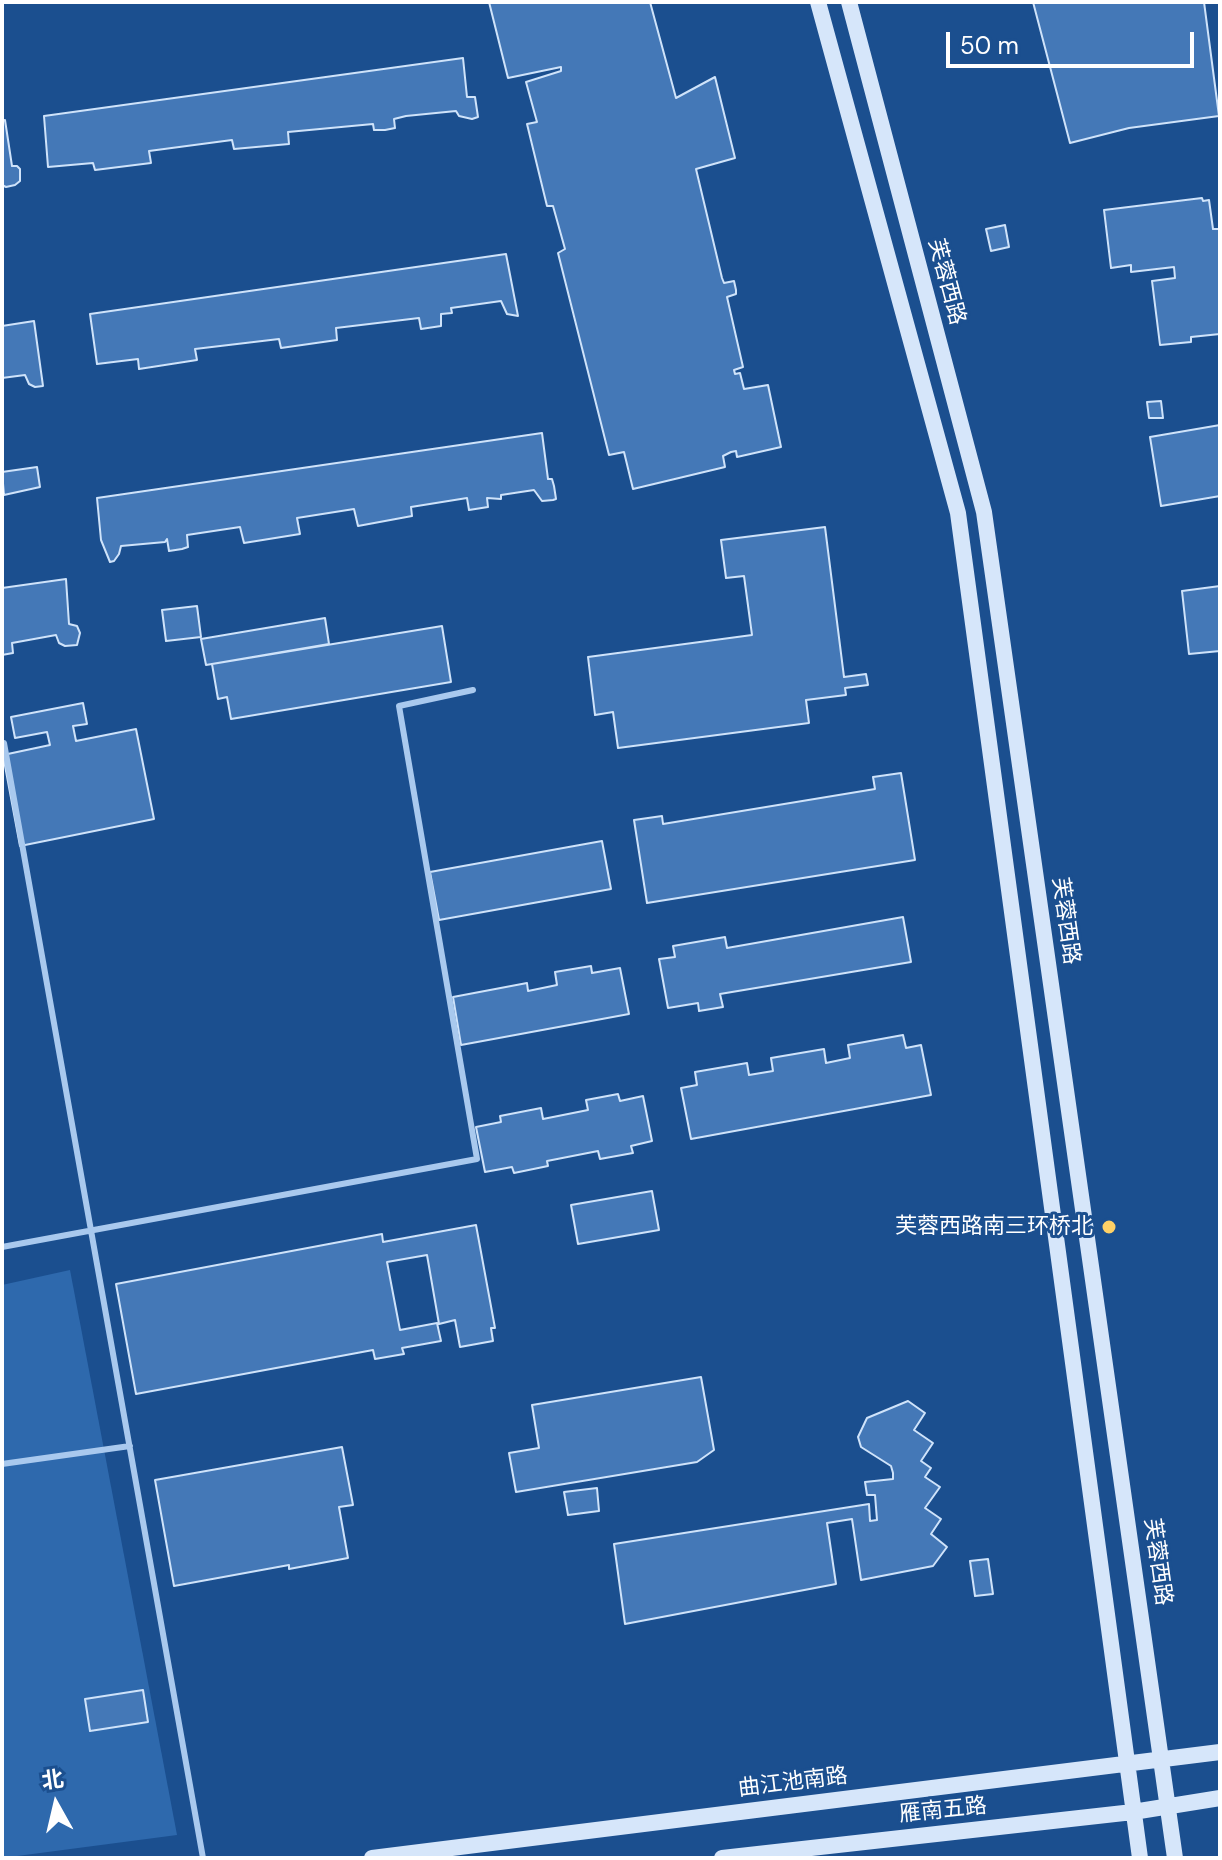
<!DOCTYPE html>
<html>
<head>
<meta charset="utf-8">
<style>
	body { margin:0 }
	#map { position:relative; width:1222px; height:1860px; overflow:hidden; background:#1b4f8f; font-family:"DM Sans","Noto Sans SC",sans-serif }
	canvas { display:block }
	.frame { position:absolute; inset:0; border:4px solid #fff; pointer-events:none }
	.north { position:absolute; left:16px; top:1764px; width:80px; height:80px; -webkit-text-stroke:6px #1b4f8f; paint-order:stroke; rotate:352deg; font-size:22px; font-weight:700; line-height:32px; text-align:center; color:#fff }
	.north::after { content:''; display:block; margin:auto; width:28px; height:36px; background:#fff; clip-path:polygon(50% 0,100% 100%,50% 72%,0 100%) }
	.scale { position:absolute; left:946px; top:32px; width:248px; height:36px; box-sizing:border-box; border:4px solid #fff; border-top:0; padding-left:10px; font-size:24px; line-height:28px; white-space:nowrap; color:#fff; -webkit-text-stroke:6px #1b4f8f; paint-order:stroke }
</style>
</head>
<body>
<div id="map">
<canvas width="1222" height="1860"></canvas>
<div class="frame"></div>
<div class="north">北</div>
<div class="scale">50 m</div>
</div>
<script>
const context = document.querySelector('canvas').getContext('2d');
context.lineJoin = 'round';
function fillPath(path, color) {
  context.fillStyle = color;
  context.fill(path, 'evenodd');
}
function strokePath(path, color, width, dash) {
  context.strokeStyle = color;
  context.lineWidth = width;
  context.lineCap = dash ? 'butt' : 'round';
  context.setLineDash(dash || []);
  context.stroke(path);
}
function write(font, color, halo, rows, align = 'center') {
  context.font = font + ' "DM Sans","Noto Sans SC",sans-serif';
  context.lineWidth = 6;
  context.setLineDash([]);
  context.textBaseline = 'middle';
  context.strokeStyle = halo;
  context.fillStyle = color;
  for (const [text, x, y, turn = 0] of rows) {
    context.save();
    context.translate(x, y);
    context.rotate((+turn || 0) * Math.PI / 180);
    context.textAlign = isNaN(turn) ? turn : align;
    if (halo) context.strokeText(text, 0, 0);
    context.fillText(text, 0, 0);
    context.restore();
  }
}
const green = new Path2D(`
	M70,1270L177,1835L2,1858V1285Z`);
const building = new Path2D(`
	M489,2H650L676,98L715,77L735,158L696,169L722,278L724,283L734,281L736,290V294L727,297L743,367L734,370L735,374L740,373L744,389L768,385L781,447L737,457L736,451L731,452L723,456L725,467L633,489L624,452L609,455L558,253L565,249L553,206H547L527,124L537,122L526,82L561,71V67L508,78Z
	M1033,2H1204L1219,116L1129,128L1070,143Z
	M463,58L467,97H475L478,117L472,119L459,116L456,111L406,116L394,119L395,128L385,130H374L373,124L288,132L289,144L234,149L232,140L149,151L151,163L95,170L93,163L48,167L44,116Z
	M5,120L12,166H17L20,169V181L15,185L6,187L2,185V121Z
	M1202,198L1203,201L1209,200L1213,229H1220V334L1191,337V342L1160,345L1152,281L1175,278L1174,267L1131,272V265L1111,268L1104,210Z
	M1005,225L1009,247L991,251L986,229Z
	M506,254L518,316L507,314L501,301L451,308L452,313L441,314V326L421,329L419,318L336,328L337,340L281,348L279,339L195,349L197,360L139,369L138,359L97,364L90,314Z
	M34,321L43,386L35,387L29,384L25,375L2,378V326Z
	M1161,401L1163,418H1149L1147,402Z
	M1220,425V496L1161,506L1150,437Z
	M542,433L548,479H552L554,486L556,499L553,500L542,501L534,490L501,495V499L487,498L488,507L469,510L467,498L411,507L412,516L358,526L354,509L297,518L300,534L244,543L240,527L187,535L188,547L182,549L169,551L167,539L165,542L121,546L119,554L114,561L110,562L101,540L97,498Z
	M37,467L40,487L4,495L2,472Z
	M825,527L844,677L866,674L868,685L845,688L846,695L806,700L809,723L618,748L613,712L595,715L588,657L752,635L744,576L726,578L721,540Z
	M66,579L69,624L77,626L80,633L77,645L65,646L59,643L56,635L12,643L13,653L2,655V588Z
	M1220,586V651L1189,654L1182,591Z
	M197,606L201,637L166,641L162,610Z
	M325,618L329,644L206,665L201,639Z
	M442,626L451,682L231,719L227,697L218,699L212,664Z
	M83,703L87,724L73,726L76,741L136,729L154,819L20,846L3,755L50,745L47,732L15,738L11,717Z
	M901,773L915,860L647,903L634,820L662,816L663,824L875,789L873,777Z
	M602,841L611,889L439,920L430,872Z
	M903,917L911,962L720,994L723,1007L699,1011L698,1003L668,1008L659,959L675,957L673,946L725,937L727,948Z
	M591,966L592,973L620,968L629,1014L461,1045L453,997L527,983L528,991L557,985L555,972Z
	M903,1035L906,1048L921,1045L931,1095L691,1139L681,1088L697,1085L695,1072L747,1063L749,1075L773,1071L771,1058L824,1049L826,1063L850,1058L848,1045Z
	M618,1094L620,1101L643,1096L652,1141L631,1146L633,1153L600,1159L598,1151L547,1161L548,1166L514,1173L512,1167L485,1172L476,1127L501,1122L500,1116L541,1108L543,1119L588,1110L586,1100Z
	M652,1191L659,1230L578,1244L571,1205Z
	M476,1225L495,1328H491L493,1341L460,1347L455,1320L439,1324L427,1255L387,1262L400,1330L437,1323L441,1341L402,1348L404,1354L375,1359L373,1350L136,1394L116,1284L382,1234L383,1242Z
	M701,1377L714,1450L697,1462L516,1492L509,1453L539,1448L532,1405Z
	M908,1401L925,1413L914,1430L933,1443L921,1461L931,1468L925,1477L940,1487L925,1508L941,1519L931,1534L947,1547L933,1566L861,1580L852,1519L827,1523L836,1584L625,1624L614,1544L869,1504L870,1521L877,1520L875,1495H867L865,1482L893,1479V1473L891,1466L861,1447L858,1437L867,1418Z
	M342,1447L353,1505L339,1507L348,1558L289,1569V1565L174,1586L155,1480Z
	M597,1488L599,1511L568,1515L564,1492Z
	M988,1559L993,1594L975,1596L970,1561Z
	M143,1690L148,1722L90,1731L85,1699Z`);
const lane = new Path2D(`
	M4,743L203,1858
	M2,1247L477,1159L399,706L473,690
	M2,1464L130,1446`);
const secondary = new Path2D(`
	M818,2L958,513L1140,1858
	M849,2L984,512L1175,1858
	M372,1858L1220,1752
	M722,1858L1133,1812L1220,1798`);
const markers = [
	[1109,1227,8,"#ffd166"]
];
const streetNames = [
	["芙蓉西路",946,282,75],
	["芙蓉西路",1065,921,82],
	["芙蓉西路",1157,1562,82],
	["曲江池南路",793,1783,-7],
	["雁南五路",943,1811,-6]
];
const poiNames = [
	["芙蓉西路南三环桥北",1093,1227]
];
fillPath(green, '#2e69ad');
fillPath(building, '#4478b7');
strokePath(building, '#cfe3fa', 2);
strokePath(lane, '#a9c9ee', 6);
strokePath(secondary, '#d6e6fa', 16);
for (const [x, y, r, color] of markers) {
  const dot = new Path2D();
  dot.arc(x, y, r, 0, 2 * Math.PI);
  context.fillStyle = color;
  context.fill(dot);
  strokePath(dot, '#1b4f8f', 3);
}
write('22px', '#fff', '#1b4f8f', streetNames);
write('22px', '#fff', '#1b4f8f', poiNames, 'right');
</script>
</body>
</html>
